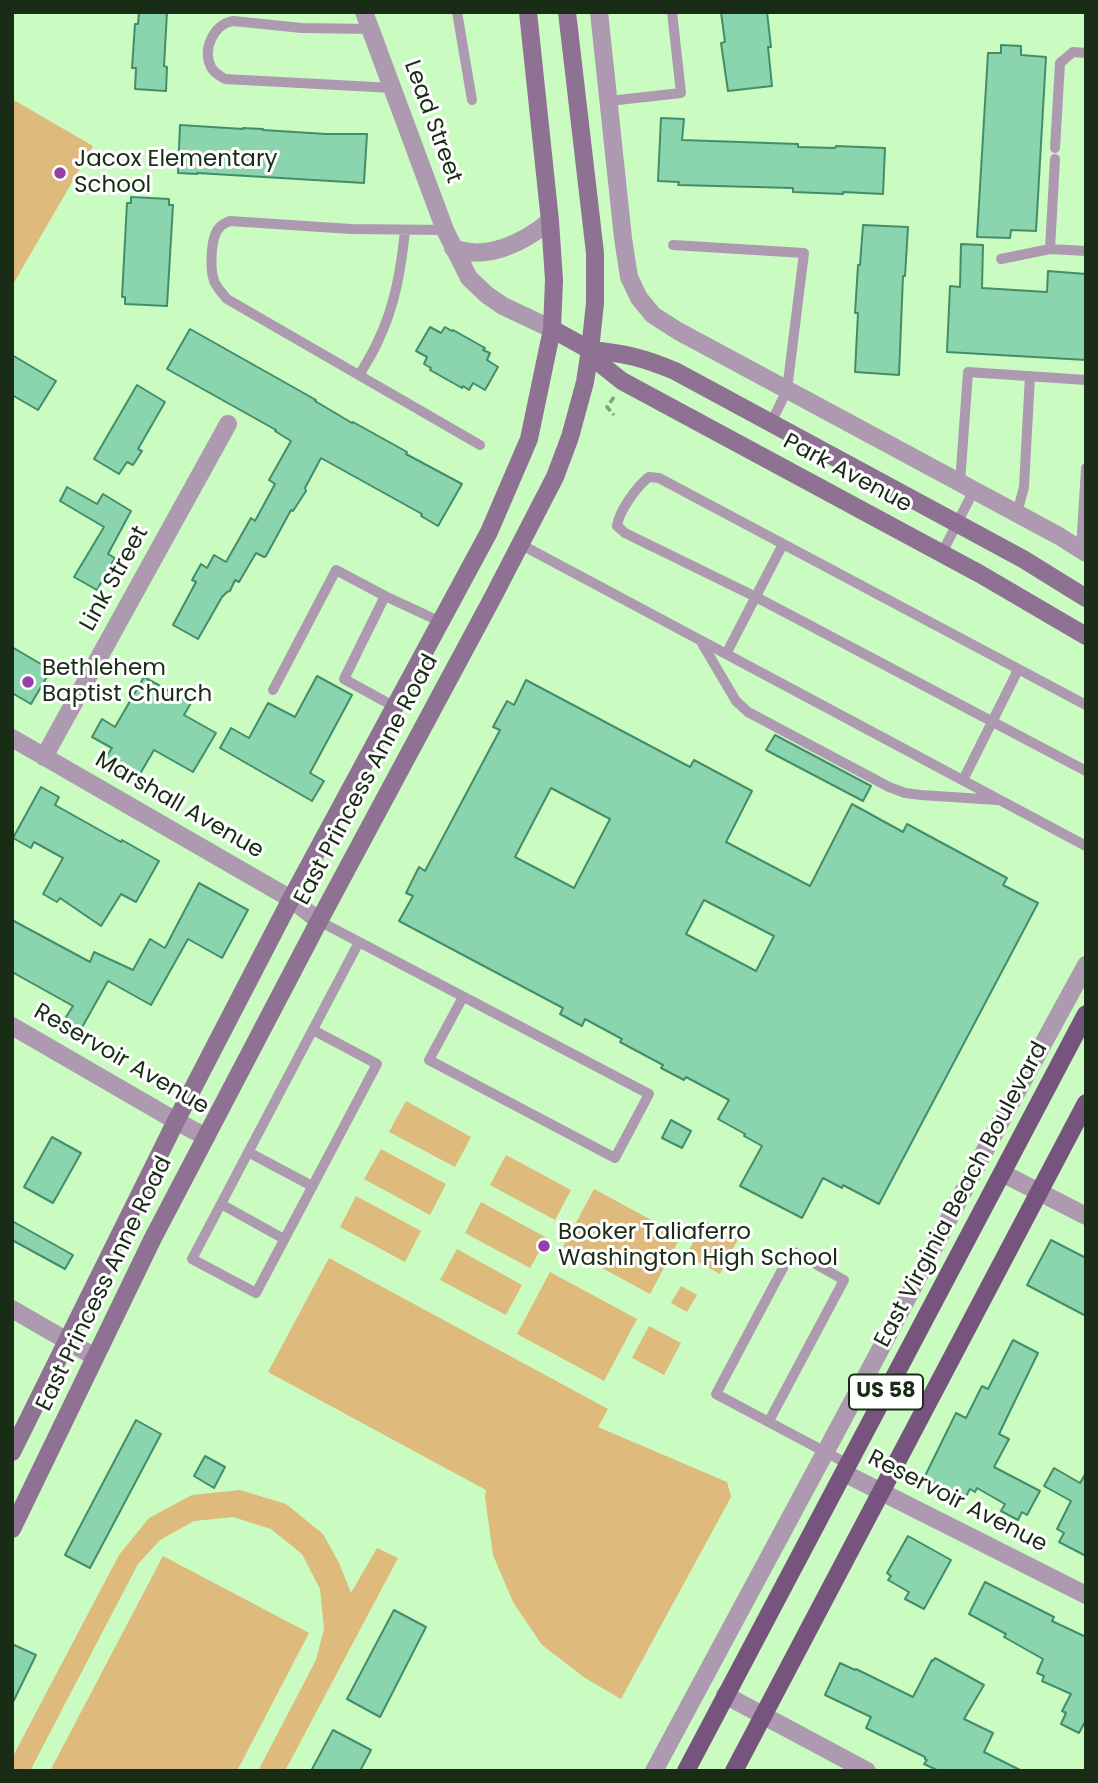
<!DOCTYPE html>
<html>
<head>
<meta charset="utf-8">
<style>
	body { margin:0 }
	#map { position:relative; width:1098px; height:1783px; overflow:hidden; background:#cafbc1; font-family:Poppins,sans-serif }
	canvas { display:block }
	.frame { position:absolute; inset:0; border:14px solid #192c16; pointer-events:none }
</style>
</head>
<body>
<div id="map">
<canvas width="1098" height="1783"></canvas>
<div class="frame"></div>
</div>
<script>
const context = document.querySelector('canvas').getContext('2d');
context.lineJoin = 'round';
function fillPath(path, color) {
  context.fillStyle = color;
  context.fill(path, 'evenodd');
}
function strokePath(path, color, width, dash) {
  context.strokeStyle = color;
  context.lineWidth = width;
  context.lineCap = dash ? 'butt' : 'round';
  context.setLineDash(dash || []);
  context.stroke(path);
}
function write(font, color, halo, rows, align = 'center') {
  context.font = font + ' Poppins,sans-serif';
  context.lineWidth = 6;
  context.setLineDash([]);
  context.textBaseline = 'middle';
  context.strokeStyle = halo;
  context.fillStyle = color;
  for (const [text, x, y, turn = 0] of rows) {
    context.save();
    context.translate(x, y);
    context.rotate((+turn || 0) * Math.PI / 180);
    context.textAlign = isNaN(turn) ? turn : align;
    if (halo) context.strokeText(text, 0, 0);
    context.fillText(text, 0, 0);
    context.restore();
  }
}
const green = new Path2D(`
	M12,99L93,146L12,286Z
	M406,1101L471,1137L455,1167L389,1132Z
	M381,1149L446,1184L430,1215L364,1179Z
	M506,1155L571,1190L555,1220L490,1185Z
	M594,1189L681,1236L650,1294L563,1247Z
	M356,1196L421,1231L405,1262L340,1227Z
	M481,1202L547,1238L530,1268L465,1233Z
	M705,1221L738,1239L720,1274L686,1255Z
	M457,1249L522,1285L506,1315L440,1280Z
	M329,1258L608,1409L598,1427L727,1482L731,1497L621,1699L585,1678L542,1645L513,1602L493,1555L485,1497L486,1490L268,1372Z
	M550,1272L637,1319L604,1381L517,1334Z
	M681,1286L697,1295L687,1312L671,1303Z
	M649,1326L681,1343L664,1375L632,1358Z
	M240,1490L286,1504L323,1534L339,1563L351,1593L377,1548L398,1558L285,1771H258L316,1660L324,1629L320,1589L302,1554L271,1529L233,1517L194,1521L160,1540L138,1564L30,1771H12V1758L119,1555L149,1518L192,1495Z
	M163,1556L309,1633L237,1771H50Z`);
const building = new Path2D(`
	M139,12H167L164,66L167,67L166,91L135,89L136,68H132L135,24H138Z
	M721,12H767L771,47H768L772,86L728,91L721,43L725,42Z
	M1001,45L1021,46V55L1046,57L1036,231L1011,230L1010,238L977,237L988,53H1001Z
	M661,118L684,119L682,140L798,144V147L835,148L836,146L885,148L883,194L843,192V194L793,192V188L678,185L679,182L658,181Z
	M180,125L243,129V128L263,129V130L326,134H367L364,183L197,173V174L178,173Z
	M131,197L169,199V205H173L167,306L125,304V297H122L127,203H131Z
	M863,225L908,227L905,276H903L899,375L855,372L858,313H855L858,265H860Z
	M961,244L983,245L982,288L1047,292L1048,271L1086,274V360L947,352L950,286L960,287Z
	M430,327L441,333L445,327L452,331L453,330L485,348L483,350L490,353L487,360L498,367L485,390L473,383L469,390L463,386L462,388L430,370L431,368L424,364L427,357L416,351Z
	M190,329L316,400L315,401L352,423L353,422L407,452L406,454L462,484L438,526L421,516L422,514L321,458L305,488L306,491L293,511L291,510L266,556L264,557L256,553L239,582L235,580L230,591L227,592L222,597L198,639L173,625L196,582L192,580L201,564L207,568L214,555L226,562L251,518L255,521L275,484L269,480L291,441L275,431L276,430L167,369Z
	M12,355L56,381L38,410L12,395Z
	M137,385L165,402L138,449L142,451L133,465L127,462L119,474L94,459Z
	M67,487L97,504L103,494L131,511L108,554L115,558L97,590L74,577L104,527L60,501Z
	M12,647L51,670L31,704L12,693Z
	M317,676L352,695L310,773L324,781L312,801L220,748L231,728L249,738L268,703L295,717Z
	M144,677L191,703L184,715L216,733L193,772L154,750L134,784L101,765L112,748L92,737L102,719L115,727Z
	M526,680L690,767L694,760L752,791L726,842L810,886L852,804L903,832L907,824L1007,878L1003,885L1038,903L879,1204L843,1185L842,1188L823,1178L802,1218L740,1186L762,1146L744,1136L745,1134L718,1119L729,1100L686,1077L684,1080L661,1068L663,1065L620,1042L622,1039L585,1019L582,1026L560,1014L563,1008L399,921L413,896L406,893L419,867L425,871L500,730L493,727L507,701L514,705ZM551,788L610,819L574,888L515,857ZM704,900L774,936L756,971L686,934Z
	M775,735L871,786L863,801L766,750Z
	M41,787L59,797L55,805L121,842L122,840L159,861L136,902L121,894L101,926L60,898L57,902L43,894L63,858L34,842L31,848L13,838Z
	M199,883L248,910L222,958L188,939L151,1005L108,981L80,1031L65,1023L67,1019L66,1017L73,1006L12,972V920L90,962L94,952L133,970L150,939L165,948Z
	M671,1120L691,1131L682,1148L662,1138Z
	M52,1137L81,1153L53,1203L24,1187Z
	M12,1221L73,1255L65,1269L12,1240Z
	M1051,1240L1086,1258V1316L1027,1285Z
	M1013,1340L1038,1353L999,1434L1009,1439L994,1467L1040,1491L1027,1515L1022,1512L1018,1520L1001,1511L1005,1504L977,1488L975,1492L970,1489L964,1500L924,1478L956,1413L966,1418L982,1386L988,1389Z
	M136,1420L161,1434L90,1568L65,1555Z
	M205,1456L225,1467L214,1488L194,1476Z
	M1054,1468L1080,1483L1086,1473V1556L1059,1542L1064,1533L1057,1529L1071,1501L1044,1486Z
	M908,1536L951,1560L924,1609L905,1599L909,1592L888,1580L891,1576L887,1573Z
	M985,1582L1054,1617L1052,1621L1086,1637V1720L1079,1733L1061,1724L1066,1713L1062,1711L1071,1694L1042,1681L1044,1676L1037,1673L1043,1659L1004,1637L1006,1634L969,1614Z
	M394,1610L426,1627L380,1717L347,1699Z
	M12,1644L36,1655L12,1704Z
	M935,1658L984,1685L964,1719L993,1733L984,1752L1022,1771H939L924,1764L927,1760L925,1759V1757L866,1728L871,1717L825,1695L840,1663L855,1670L856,1669L913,1697L932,1660L933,1661Z
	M333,1730L371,1750L360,1771H311Z`);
const path = new Path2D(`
	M614,397L607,407L614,415`);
const service = new Path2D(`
	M457,12L472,100
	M372,29L302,28L233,21C214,24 202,49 211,67C214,73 220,76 225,79L393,88
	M609,101L681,93L672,12
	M1055,148L1060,63L1073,52L1086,53
	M1055,159L1050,249L1086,251
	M445,230L351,229L230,221C227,222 221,225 220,227C210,236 210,269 214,281C217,288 222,293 227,299L480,445
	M673,245L804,253L787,390L771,423
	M1001,259L1050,249
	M360,374C366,363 373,353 378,341C395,306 401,269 405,231
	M960,483L968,372L1086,380
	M1017,513L1024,487L1030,376
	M520,544L1086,846
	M1081,550L1086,468
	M942,553L974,490
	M700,640L736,701L748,712L889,787L905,793L921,795L997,800
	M726,654L783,544
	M273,690L336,570L385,596
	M1086,705L659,478L649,477C637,486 619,511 617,526L625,533L756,597L1086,771
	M395,707L344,679L385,596L441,622
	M963,780L1018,670
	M319,921L649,1094L615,1158L429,1060L463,997
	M313,1030L377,1064L256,1293L192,1259L359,942
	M248,1152L312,1186
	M221,1204L284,1239
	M769,1421L844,1280L792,1251L716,1394L848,1464`);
const minor = new Path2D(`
	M364,12L445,230L469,278L487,295L503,306L552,329
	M599,12L623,238L629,277L639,298L653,315L678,331L1059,536L1086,553
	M453,248C487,261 523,243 550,221
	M12,738L291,899L319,921
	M44,757L228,424
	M12,1026L176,1121L206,1137
	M1002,1173L1086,1216
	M844,1473L1086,1595
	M725,1695L867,1771
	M654,1771L870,1369L983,1154L1086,965`);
const tertiary = new Path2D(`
	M12,1309L95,1357`);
const secondary = new Path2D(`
	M552,329L590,350L603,366L622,381L980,574L1086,636
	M590,350C624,353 644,358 675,371L1023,559L1086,598
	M12,1452L176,1121L291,899L489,532L529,439L552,329L554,280L550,221L528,12
	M12,1529L153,1238L319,921L493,597L555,477L570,437L585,382L590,350L595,303V253L567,12`);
const primary = new Path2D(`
	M686,1771L1086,1014
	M734,1771L1086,1103`);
const markers = [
	[60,173,7,"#983ea9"],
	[28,682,7,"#983ea9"],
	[544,1246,7,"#983ea9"]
];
const shields = [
	[886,1392,74]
];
const shieldNames = [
	["US 58",886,1392]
];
const streetNames = [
	["Lead Street",432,122,70],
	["Park Avenue",847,474,28],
	["Link Street",115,579,-61],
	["East Princess Anne Road",367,780,-62],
	["Marshall Avenue",179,806,30],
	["Reservoir Avenue",121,1060,30],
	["East Virginia Beach Boulevard",962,1195,-62],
	["East Princess Anne Road",105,1284,-64],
	["Reservoir Avenue",957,1502,27]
];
const poiNames = [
	["Jacox Elementary",74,160],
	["School",74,186],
	["Bethlehem",42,669],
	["Baptist Church",42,695],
	["Booker Taliaferro",558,1233],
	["Washington High School",558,1259]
];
fillPath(green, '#deba7c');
fillPath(building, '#8ad4ae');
strokePath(building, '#448d6a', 2);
strokePath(path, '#7fa479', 3.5, [7, 3.5]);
strokePath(service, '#ad99b0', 10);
strokePath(minor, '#ad99b0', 18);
strokePath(tertiary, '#ad99b0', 18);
strokePath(secondary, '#8e7193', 18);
strokePath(primary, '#77547e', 18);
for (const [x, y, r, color] of markers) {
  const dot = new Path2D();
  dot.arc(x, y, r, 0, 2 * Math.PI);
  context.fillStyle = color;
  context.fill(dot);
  strokePath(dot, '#fff', 2.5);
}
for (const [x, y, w] of shields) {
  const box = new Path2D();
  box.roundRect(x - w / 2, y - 17.5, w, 35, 5);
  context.fillStyle = '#fff';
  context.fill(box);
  strokePath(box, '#192c16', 2);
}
write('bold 21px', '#192c16', null, shieldNames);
write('23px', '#192c16', '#fff', streetNames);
write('23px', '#192c16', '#fff', poiNames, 'left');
</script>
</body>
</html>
